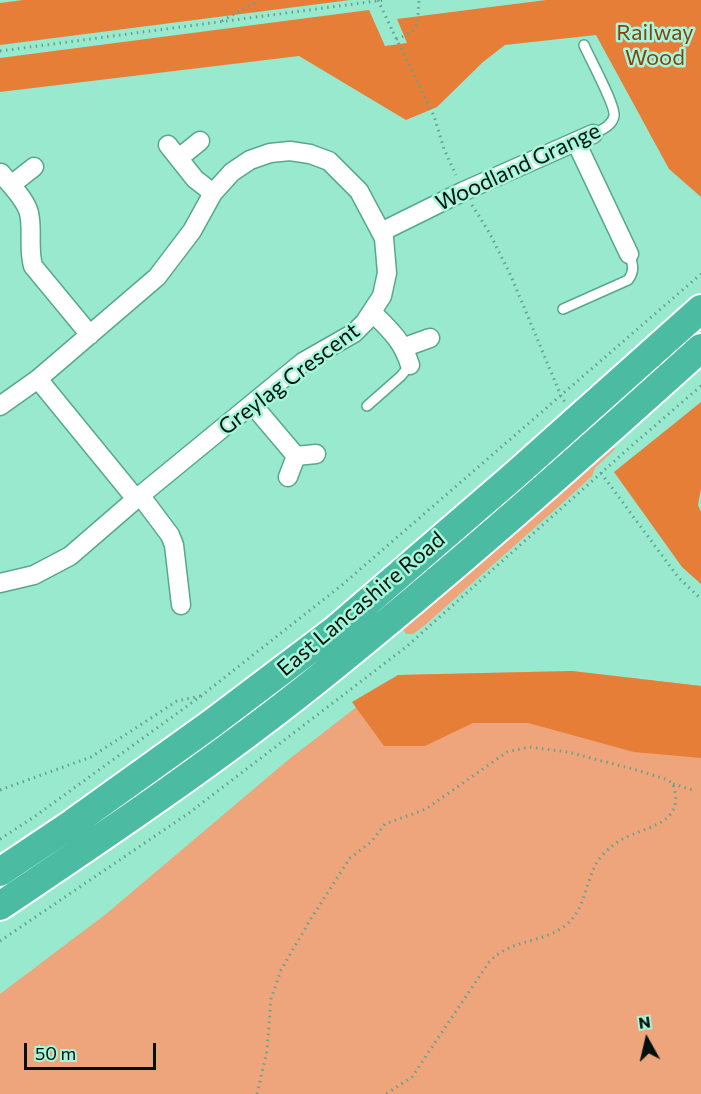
<!DOCTYPE html>
<html>
<head>
<meta charset="utf-8">
<style>
	body { margin:0 }
	#map { position:relative; width:701px; height:1094px; overflow:hidden; background:#98e9ce; font-family:Commissioner,sans-serif }
	canvas { display:block }
	.north { position:absolute; left:617px; top:1010px; width:60px; height:60px; -webkit-text-stroke:4px #a5f6db; paint-order:stroke; rotate:352deg; font-size:16px; font-weight:700; line-height:24px; text-align:center; color:#00120b }
	.north::after { content:''; display:block; margin:auto; width:21px; height:27px; background:#00120b; clip-path:polygon(50% 0,100% 100%,50% 72%,0 100%) }
	.scale { position:absolute; left:24px; top:1043px; width:132px; height:27px; box-sizing:border-box; border:3px solid #00120b; border-top:0; padding-left:8px; font-size:18px; line-height:21px; white-space:nowrap; color:#00120b; -webkit-text-stroke:4px #a5f6db; paint-order:stroke }
</style>
</head>
<body>
<div id="map">
<canvas width="701" height="1094"></canvas>
<div class="north">N</div>
<div class="scale">50 m</div>
</div>
<script>
const context = document.querySelector('canvas').getContext('2d');
context.lineJoin = 'round';
function fillPath(path, color) {
  context.fillStyle = color;
  context.fill(path, 'evenodd');
}
function strokePath(path, color, width, dash) {
  context.strokeStyle = color;
  context.lineWidth = width;
  context.lineCap = dash ? 'butt' : 'round';
  context.setLineDash(dash || []);
  context.stroke(path);
}
function write(font, color, halo, rows, align = 'center') {
  context.font = font + ' Commissioner,sans-serif';
  context.lineWidth = 5;
  context.setLineDash([]);
  context.textBaseline = 'middle';
  context.strokeStyle = halo;
  context.fillStyle = color;
  for (const [text, x, y, turn = 0] of rows) {
    context.save();
    context.translate(x, y);
    context.rotate((+turn || 0) * Math.PI / 180);
    context.textAlign = isNaN(turn) ? turn : align;
    if (halo) context.strokeText(text, 0, 0);
    context.fillText(text, 0, 0);
    context.restore();
  }
}
const green = new Path2D(`
	M613,445L615,449L595,468L592,476L567,499L425,625L413,634H406L402,628Z
	M572,671L701,686V1094H0V994L106,914L288,760L398,675Z`);
const forest = new Path2D(`
	M23,0H350L0,45V3Z
	M546,0H701V197L669,169L596,35L505,45L483,62L437,107L406,120L299,56L0,92V58L369,10L385,46L407,43L397,19Z
	M701,402V489L698,505L701,512V584L682,567L614,472Z
	M572,671L701,686V758L634,752L528,723H473L425,746H384L352,702L398,675Z`);
const path = new Path2D(`
	M222,21L259,0
	M393,32L434,116L444,149L456,175
	M396,39C421,31 417,23 419,0
	M0,51L384,0
	M472,205L489,232L511,276L561,396L565,402
	M601,473L678,577L701,599
	M673,784L696,791
	M0,790L91,757L177,701L200,696
	M0,839L34,817L201,696L342,585L701,274
	M0,941L189,813L406,647L629,448L701,386
	M257,1094L267,1051L271,999L281,970L310,920L350,858L371,842L385,824L426,809L507,752L529,747L568,752L640,771L668,780L673,784C688,830 635,825 611,847C605,852 597,860 594,868C585,887 584,910 566,925C542,944 512,938 489,962L412,1077L386,1094`);
const service = new Path2D(`
	M584,45C589,57 616,106 614,116C612,126 601,130 593,134
	M563,309L628,280C635,271 633,264 629,254
	M367,406L401,376L410,365`);
const minor = new Path2D(`
	M576,142L629,254
	M168,145L195,179L213,193
	M179,158L200,141
	M1,173C10,185 25,198 29,213C33,230 28,248 33,266L90,335
	M11,185L34,167
	M381,232L464,191L593,134
	M372,312C390,330 402,340 410,365
	M405,347L430,338
	M38,379L136,499
	M252,404L296,456L288,477
	M0,406L38,379L157,277L192,231L213,193L232,172L250,160L270,153L290,151L310,154L329,161L359,191L384,238L387,273L382,296L365,322L354,333L303,362L136,499L70,556L34,575L0,583
	M296,456L316,454
	M140,495L170,535L174,545L181,605`);
const trunk = new Path2D(`
	M0,872L73,823L211,724L334,631L515,475L701,309
	M0,906C110,832 221,757 324,674C453,570 578,459 701,348`);
const pathBridge = new Path2D(`
	M378,0L393,32`);
const parkNames = [
	["Railway",655,33],
	["Wood",655,58]
];
const streetNames = [
	["Woodland Grange",518,167,-25],
	["Greylag Crescent",289,379,-37],
	["East Lancashire Road",361,604,-40]
];
fillPath(green, '#eea57b');
fillPath(forest, '#e67e38');
strokePath(service, '#58a78f', 12);
strokePath(minor, '#58a78f', 21);
strokePath(trunk, '#fff', 32);
strokePath(path, '#66a28d', 3, [1.5, 4.5]);
strokePath(service, '#fff', 9);
strokePath(minor, '#fff', 18);
strokePath(trunk, '#4bbca2', 28);
strokePath(pathBridge, '#66a28d', 3, [1.5, 4.5]);
write('22px', '#864311', '#a5f6db', parkNames);
write('22px', '#00120b', '#a5f6db', streetNames);
</script>
</body>
</html>
